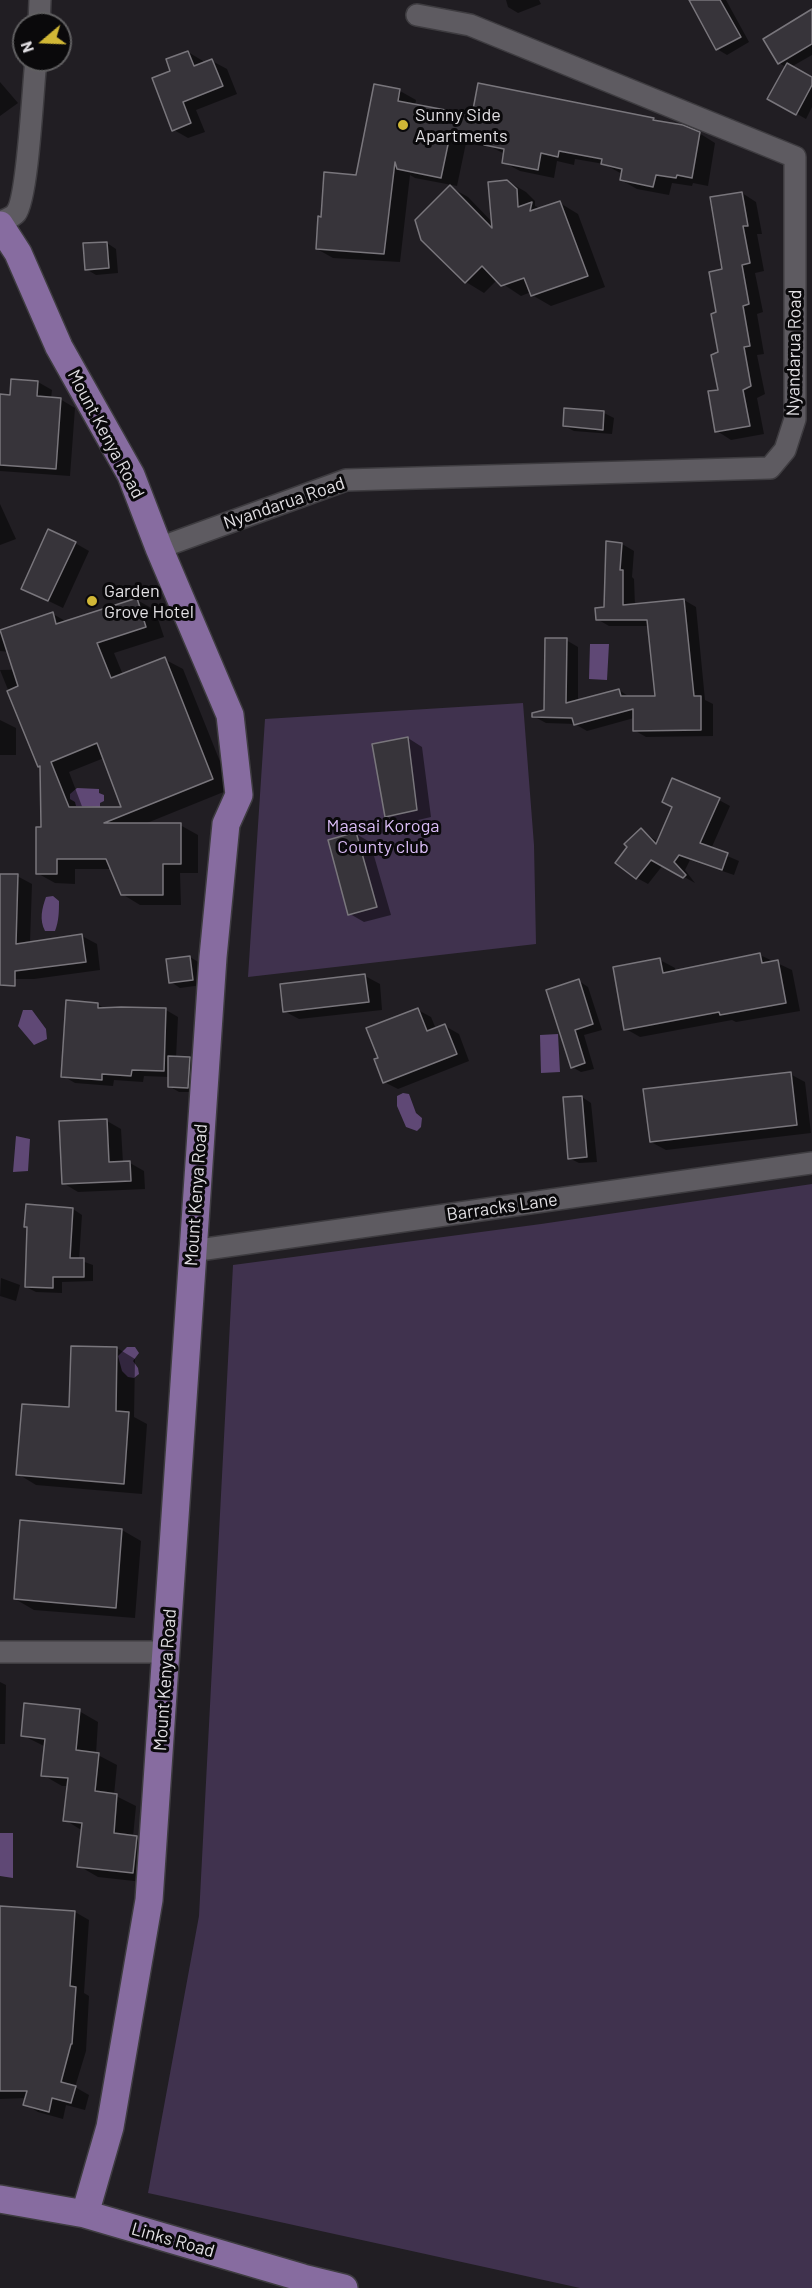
<!DOCTYPE html>
<html>
<head>
<meta charset="utf-8">
<style>
	body { margin:0 }
	#map { position:relative; width:812px; height:2288px; overflow:hidden; background:#211e23; font-family:Barlow,sans-serif }
	canvas { display:block }
	.north { position:absolute; left:12px; top:12px; width:60px; height:60px; box-sizing:border-box; background:#0a090b; border:2px solid #605f61; border-radius:50%; rotate:251deg; font-size:16px; font-weight:700; line-height:24px; text-align:center; color:#e1dfe3 }
	.north::after { content:''; display:block; margin:auto; width:21px; height:27px; background:#d1b736; clip-path:polygon(50% 0,100% 100%,50% 72%,0 100%) }
</style>
</head>
<body>
<div id="map">
<canvas width="812" height="2288"></canvas>
<div class="north">N</div>
</div>
<script>
const context = document.querySelector('canvas').getContext('2d');
context.lineJoin = 'round';
function fillPath(path, color) {
  context.fillStyle = color;
  context.fill(path, 'evenodd');
}
function strokePath(path, color, width, dash) {
  context.strokeStyle = color;
  context.lineWidth = width;
  context.lineCap = dash ? 'butt' : 'round';
  context.setLineDash(dash || []);
  context.stroke(path);
}
function write(font, color, halo, rows, align = 'center') {
  context.font = font + ' Barlow,sans-serif';
  context.lineWidth = 6;
  context.setLineDash([]);
  context.textBaseline = 'middle';
  context.strokeStyle = halo;
  context.fillStyle = color;
  for (const [text, x, y, turn = 0] of rows) {
    context.save();
    context.translate(x, y);
    context.rotate((+turn || 0) * Math.PI / 180);
    context.textAlign = isNaN(turn) ? turn : align;
    if (halo) context.strokeText(text, 0, 0);
    context.fillText(text, 0, 0);
    context.restore();
  }
}
const green = new Path2D(`
	M523,703L534,845L536,944L248,977L265,719Z
	M812,1184V2288H580L148,2193L199,1916L233,1265L541,1224Z`);
const water = new Path2D(`
	M590,644H609L607,680L589,679Z
	M77,788L99,789V793L104,795V801L100,803V807L76,806L75,802L70,799V794Z
	M53,896L59,901C59,911 59,921 55,931H45C39,920 42,908 46,897Z
	M23,1010H32L46,1029L47,1039L34,1045L18,1026Z
	M558,1034L560,1072L541,1073L540,1035Z
	M403,1093L409,1094L416,1113L422,1118L421,1127L417,1131L406,1127L397,1106V1096Z
	M16,1136L30,1139L28,1171L13,1172Z
	M127,1347H135L139,1353L133,1361L138,1368L139,1374L134,1378L128,1377L122,1371L118,1356Z
	M0,1833H13V1878L0,1876Z`);
const shadow = new Path2D(`
	M506,0H539L541,4L518,13L508,7Z
	M690,0H726L749,42L727,55L717,49Z
	M812,11V55L791,67L812,79V107L806,119L769,98L786,67L779,63L765,40Z
	M188,52L203,61L204,64L212,61L227,69L237,94L196,110L205,132L188,138L174,130L172,72Z
	M0,82L18,103L0,116Z
	M375,86L400,91L416,100L415,106L473,117L653,119L699,133L715,143L708,186L693,183L692,186L672,183L669,195L637,189L621,180L622,174L604,164L575,159L574,165L557,161L554,178L520,171L503,162L505,154L493,148L466,143L457,186L415,178L410,175L400,262L333,258L317,249L322,218L358,177Z
	M507,181L526,192L535,201V206L542,209L560,203L578,214L605,287L551,306L532,295L531,292L521,296L497,280L484,293L466,282L450,187L468,197L493,223Z
	M742,193L756,202L762,234H757L764,271L755,273L763,312L757,314L764,354L757,355L765,394L757,398L764,434L731,440L717,431L719,391L718,313L724,271Z
	M107,243L116,249L118,273L96,275L86,269Z
	M38,382L52,390L51,399H60L75,408L70,476L0,471V396H12Z
	M565,409L604,413L614,418L612,434L574,431L564,426Z
	M0,504L16,539L0,545Z
	M75,543L89,551L63,608L22,588Z
	M622,544L634,551L632,577L634,579L635,606L684,600L696,607L705,700L713,704V736L646,737L634,730V718L587,731L575,724L546,723L533,716L545,711L566,640L578,647V702L619,690L631,698L657,697L650,626H609L597,619L605,609Z
	M137,600L155,610L164,637L114,653L123,675L164,659L183,669L231,789L142,825H180L198,835V873H180L181,905H140L122,894L112,869H75V884L55,883L37,873L42,829V768L39,766L0,670L45,669V655L0,651V630L53,614L67,622ZM104,758L124,809H83L69,772Z
	M0,720L16,728V755H0Z
	M408,738L422,747L431,817L401,824L386,816Z
	M719,800L730,806L711,849L739,861L734,875L690,860L685,870L695,883L663,865L648,884L637,878L641,830L658,842Z
	M356,834L370,842L391,915L364,922L350,914Z
	M0,875L17,876L32,884L30,943L82,936L97,944L100,970L34,979H13L0,971Z
	M760,955L792,970L800,1011L736,1022L732,1020L640,1037L626,1029L660,960L675,968L676,972Z
	M190,957L200,963L202,985L180,988L171,982Z
	M365,976L380,984L382,1010L299,1019L284,1011Z
	M579,981L588,987L602,1030L584,1035L594,1069L581,1072L572,1067Z
	M97,1004L106,1009L166,1010L178,1017L176,1058H190L200,1064L198,1092H179L169,1086V1077L144,1076L143,1082L114,1080L113,1086L75,1083L63,1076Z
	M418,1010L431,1017L436,1029L445,1026L459,1034L469,1061L398,1089L384,1082L380,1059Z
	M790,1074L805,1082L811,1133L666,1150L651,1142Z
	M582,1097L591,1103L597,1162L579,1163L569,1158Z
	M107,1121L121,1129L123,1163H130L144,1171L145,1189L78,1192L63,1183Z
	M73,1209L82,1215L79,1260L93,1265V1281L62,1282V1293L36,1292L26,1287L29,1228L26,1226Z
	M1,1278L20,1285L16,1301L0,1296Z
	M117,1348L135,1359L134,1417L147,1424L142,1494L36,1485L18,1474Z
	M21,1522L122,1530L141,1541L135,1618L34,1610L15,1599Z
	M0,1682L6,1685L5,1744H0Z
	M79,1711L98,1722L96,1754L117,1765L114,1795L136,1806L133,1837L156,1848L152,1883L98,1877L79,1866L83,1831L65,1820L68,1786H62L43,1775L46,1747L22,1735Z
	M0,1907L75,1912L89,1920L84,1993L89,1996L86,2051L75,2087L89,2095L85,2110L66,2105L63,2119L38,2112L25,2104L26,2098L0,2099Z`);
const building = new Path2D(`
	M689,0H720L741,37L716,50Z
	M812,9V44L778,64L763,39Z
	M188,51L194,66L212,59L223,86L183,102L191,123L172,131L152,78L170,71L166,59Z
	M787,63L812,77V85L796,115L767,99Z
	M478,83L654,118L653,120L683,125L700,132L692,178L677,175L676,178L656,175L653,187L620,180L622,169L601,164L602,159L559,151L558,157L541,153L538,170L502,163L504,149L484,145L485,142L450,135L441,178L397,169L395,162L384,254L316,249L318,216L321,217L324,172L356,175L374,84L400,89L398,101L472,115Z
	M507,180L517,189L518,207L532,202L530,211L560,201L588,276L531,296L524,278L501,286L482,266L465,283L421,240L415,220L450,185L492,228L488,182Z
	M742,192L748,226H743L750,263L742,265L749,304L743,306L750,346L744,347L751,386L743,390L750,426L715,432L708,391L718,390L711,355L718,352L711,314L716,312L709,272L722,269L710,197Z
	M107,242L109,268L85,270L83,243Z
	M11,379L38,381L37,396L61,398L56,469L0,465V394L10,395Z
	M564,408L604,411L603,430L563,426Z
	M48,529L76,542L48,601L21,589Z
	M606,541L622,543L620,570H623V605L684,599L694,696H701V730L633,731V709L574,725L572,718L532,717V713L544,710L545,638H567L566,703L619,689L621,696H655L647,620H596L595,608L604,607Z
	M137,598L146,627L97,643L111,678L165,657L213,779L104,823H181V864H163V895H121L106,859H57V874H36V827H41L40,766L38,767L7,691L18,686L0,630L53,612L56,624ZM97,743L121,807H69L51,762Z
	M408,737L417,810L385,817L372,744Z
	M672,778L720,798L700,843L728,853L722,870L679,855L674,862L686,875L683,878L651,860L636,879L615,863L627,847L624,844L641,828L656,844L672,807L662,802Z
	M356,832L377,907L348,915L328,840Z
	M0,874H18L16,944L82,934L86,962L15,971V986L0,985Z
	M760,953L762,963L778,960L786,1003L720,1015L719,1012L624,1030L613,967L660,958L663,973Z
	M190,956L193,980L169,983L166,959Z
	M365,974L369,1002L283,1012L280,984Z
	M579,979L593,1024L575,1030L585,1063L571,1068L546,990Z
	M66,1000L98,1003V1008L121,1007L166,1008L164,1071L132,1070L131,1076L102,1074V1080L61,1077Z
	M418,1008L427,1031L445,1024L457,1054L383,1083L374,1059L378,1058L366,1028Z
	M168,1056L190,1057L188,1088L168,1087Z
	M791,1072L797,1125L650,1142L643,1089Z
	M582,1096L587,1157L568,1159L563,1097Z
	M107,1119L109,1162L130,1161L131,1181L62,1184L59,1121Z
	M26,1204L73,1208L70,1258H84V1277H53V1288L25,1287L27,1227H24Z
	M71,1346L117,1347L116,1411L129,1412L124,1484L16,1475L22,1404L69,1407Z
	M20,1520L122,1529L116,1608L14,1599Z
	M24,1703L80,1709L76,1750L99,1753L95,1791L117,1794L114,1833L137,1836L133,1873L77,1867L82,1823L63,1821L68,1778L41,1776L45,1739L21,1736Z
	M0,1906L75,1911L70,1986L76,1987L72,2044H71L61,2082L76,2086L71,2103L52,2098L49,2112L23,2105L27,2091H0Z`);
const minor = new Path2D(`
	M39,24L40,0
	M0,222C5,220 13,217 16,213C28,198 33,85 36,60
	M159,548L346,480L770,468L785,450L795,419V157L470,25L417,15
	M192,1251L812,1163
	M0,1652H167`);
const major = new Path2D(`
	M0,225L18,253L59,347L131,475L159,548L230,715L239,795L226,824L213,957L149,1900L110,2127L85,2214
	M0,2199L85,2214L303,2278L344,2288`);
const markers = [
	[403,125,6,"#d1b736"],
	[92,601,6,"#d1b736"]
];
const poiNames = [
	["Sunny Side",415,115],
	["Apartments",415,136],
	["Garden",104,591],
	["Grove Hotel",104,612]
];
const streetNames = [
	["Nyandarua Road",794,353,-89],
	["Mount Kenya Road",106,434,62],
	["Nyandarua Road",284,503,-19],
	["Mount Kenya Road",196,1195,-86],
	["Barracks Lane",502,1207,-8],
	["Mount Kenya Road",165,1680,-86],
	["Links Road",173,2240,16]
];
const parkNames = [
	["Maasai Koroga",383,826],
	["County club",383,847]
];
fillPath(green, '#40324e');
fillPath(water, '#5f4875');
fillPath(shadow, '#0007');
fillPath(building, '#37343a');
strokePath(building, '#79767c', 1.5);
strokePath(minor, '#3e3c40', 24);
strokePath(major, '#3e3c40', 30);
strokePath(minor, '#5e5b61', 21);
strokePath(major, '#876ca0', 27);
for (const [x, y, r, color] of markers) {
  const dot = new Path2D();
  dot.arc(x, y, r, 0, 2 * Math.PI);
  context.fillStyle = color;
  context.fill(dot);
  strokePath(dot, '#0a090b', 2);
}
write('18px', '#e1dfe3', '#0a090b', poiNames, 'left');
write('18px', '#e1dfe3', '#0a090b', streetNames);
write('18px', '#dbbdf7', '#0a090b', parkNames);
</script>
</body>
</html>
